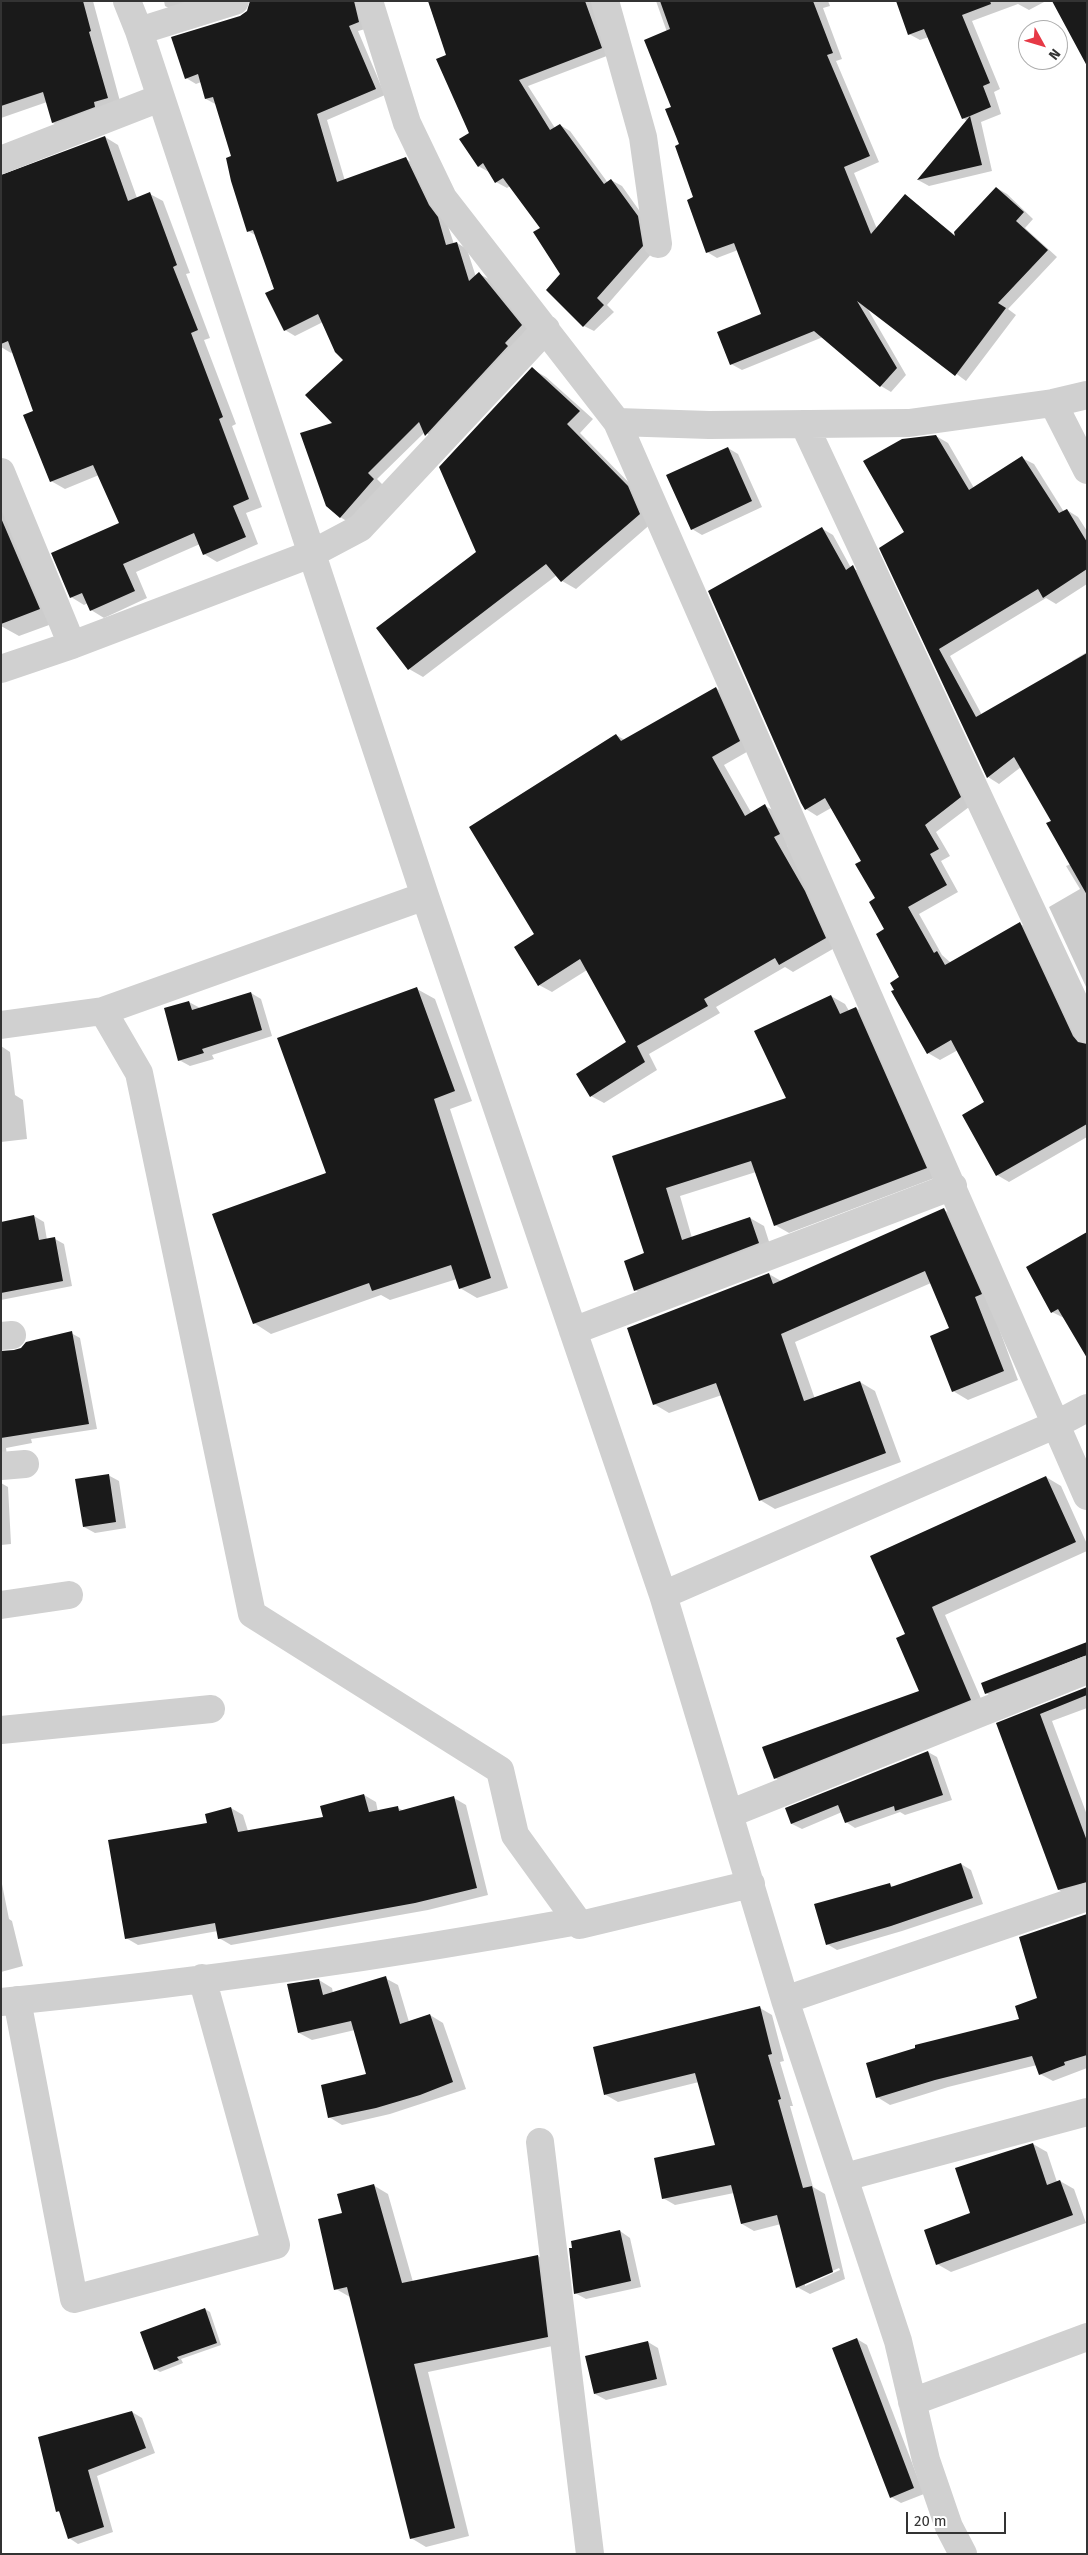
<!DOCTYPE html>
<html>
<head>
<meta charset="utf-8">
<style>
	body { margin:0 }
	#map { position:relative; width:1088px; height:2555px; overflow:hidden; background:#fff; font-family:"Fira Sans",sans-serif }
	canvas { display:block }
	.frame { position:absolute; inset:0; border:2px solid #333; pointer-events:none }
	.north { position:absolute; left:1018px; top:20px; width:50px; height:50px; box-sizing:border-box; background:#fff; border:1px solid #adadad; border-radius:50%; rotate:129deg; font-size:14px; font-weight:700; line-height:20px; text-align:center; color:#333 }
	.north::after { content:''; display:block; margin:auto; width:18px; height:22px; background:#e63946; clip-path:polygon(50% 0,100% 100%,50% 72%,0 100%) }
	.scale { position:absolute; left:906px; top:2512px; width:100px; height:22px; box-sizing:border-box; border:2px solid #333; border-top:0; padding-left:6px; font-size:15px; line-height:18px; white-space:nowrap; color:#333; -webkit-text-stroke:4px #fff; paint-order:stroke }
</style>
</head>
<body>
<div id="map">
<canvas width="1088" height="2555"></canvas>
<div class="frame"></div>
<div class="north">N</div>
<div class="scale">20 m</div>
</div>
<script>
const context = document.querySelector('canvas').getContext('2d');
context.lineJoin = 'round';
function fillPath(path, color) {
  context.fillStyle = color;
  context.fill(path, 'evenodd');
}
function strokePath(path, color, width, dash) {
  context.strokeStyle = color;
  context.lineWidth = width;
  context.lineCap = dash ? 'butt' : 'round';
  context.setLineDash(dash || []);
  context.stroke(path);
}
const shadow = new Path2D(`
	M1,1H93L121,105L66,130L53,123L47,102L1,118Z
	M164,1H210L176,12L165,6Z
	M309,1H361L369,28L358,31L385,95L327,120L345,181L406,159L416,165L447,223L454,244L457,243L467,249L476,277L479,274L489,279L531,331L436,440L425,432L377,479L383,485L350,523L340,517L334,424L345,361L323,322L295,336L285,330L275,289L257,236L248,231L233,157L217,105L206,99L201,82L196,84L186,78Z
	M428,1H599L612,54L528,86L555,128L560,125L570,131L608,183L611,180L622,186L648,223L653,252L607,305L614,312L594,331L584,326L541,228L510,186L507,188L496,182L489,172L478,166L447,55Z
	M656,1H828L830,6L823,8L842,59L836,61L879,162L854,173L877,229L905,196L956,236L997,188L1007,194L1033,219L1025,228L1057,257L1008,309L1016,315L966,381L866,306L906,375L891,392L881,386L823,337L742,370L731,364L762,315L738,250L717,258L707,252L672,108L667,32Z
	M897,1H1046L1029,10L1018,4L972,21L1000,89L994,92L1001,114L981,122L992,171L929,186L918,180L967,121L963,118L929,37L920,40L909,34Z
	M105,137L118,145L137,198L150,194L163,201L190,273L186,274L210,338L204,340L236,424L232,426L262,507L246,513L258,544L217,562L204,554L200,544L136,572L147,598L104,618L91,610L88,603L84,605L71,597L120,524L99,475L65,489L51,481L34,411L13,352L11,353L1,347V176Z
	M532,369L546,377L593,419L580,433L642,496L653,522L576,589L562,581L557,575L423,677L409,669L477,553Z
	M936,436L948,443L974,488L1022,458L1034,464L1064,512L1067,510L1078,517L1087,531V584L1056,604L1046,598L950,656L982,715L1073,663L1072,661L1087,652V989L1049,907L1080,889L1066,866L1071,864L1052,821L1021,767L999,784L988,777L881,549L906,532Z
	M728,448L738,454L762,507L702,535L692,529Z
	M1,471L60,621L19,636L1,626Z
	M821,528L833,535L851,568L865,573L973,804L936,832L950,856L941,861L958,892L919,914L942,955L951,963L1020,924L1032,930L1087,1046V1137L1009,1182L997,1175L986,1103L958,1050L940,1060L928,1053L895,990L901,977L863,861L831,808L817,816L806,809Z
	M716,688L729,696L752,749L724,765L752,814L765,806L779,813L792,841L787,845L818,900L838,946L793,972L785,967L716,1007L720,1013L649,1054L657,1070L604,1103L591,1096L628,1042L587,970L552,992L539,985L535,934L616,735L625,740Z
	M417,989L435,999L472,1101L450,1109L508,1288L477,1298L460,1288L457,1279L390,1300L381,1295L271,1334L254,1323Z
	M251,993L261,999L272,1036L212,1055L214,1059L190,1066L179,1060L189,1002L200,1008Z
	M831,996L845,1004L849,1011L856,1008L870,1016L940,1176L789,1233L775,1225L756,1172L680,1196L692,1238L750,1218L764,1226L772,1251L649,1298L635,1290L646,1254L614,1157L788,1099Z
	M1,1046L10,1052L15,1095L23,1100L27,1139L1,1142Z
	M944,1210L959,1219L1018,1380L968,1400L953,1391L951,1329L931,1283L795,1342L815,1399L860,1382L875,1391L901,1462L775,1509L760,1500L722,1395L669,1413L654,1404L769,1274L781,1281Z
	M34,1216L44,1222L47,1240L55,1239L64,1244L72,1286L1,1300V1223Z
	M1087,1234L1066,1319L1052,1312Z
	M71,1333L80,1338L97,1429L31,1439L32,1443L6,1448L7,1456L1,1459V1353L14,1352Z
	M108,1475L119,1481L126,1528L95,1533L84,1527Z
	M1046,1477L1061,1486L1087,1544V1551L945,1615L985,1708L790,1787L775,1778L921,1691L907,1635Z
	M1,1483L8,1487L11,1544L1,1545Z
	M1087,1643V1666L999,1701L986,1693Z
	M1087,1688V1708L1052,1721L1087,1815V1892L1072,1897L1059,1890L998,1724Z
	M928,1752L937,1757L952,1800L905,1815L900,1812L855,1828L846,1822L842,1812L802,1829L792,1824L786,1809Z
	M364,1795L376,1802L378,1812L398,1808L404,1811L454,1798L466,1805L488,1895L428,1910L231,1945L219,1938L218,1931L138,1945L126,1938L209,1824L231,1808L243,1815L248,1831L325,1818Z
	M961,1864L971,1870L983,1904L902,1931L837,1950L827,1944L890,1885L894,1887Z
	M1,1879L9,1919L12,1921L23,1966L1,1972Z
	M1087,1915V2068L1053,2081L1040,2074L1037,2065L948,2087L890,2105L877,2097L1021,2020L1038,1999Z
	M385,1978L398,1985L409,2022L430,2015L443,2023L466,2089L390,2114L342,2125L329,2117L368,2074L355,2030L312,2040L299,2033L319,1980L332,1988L333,1993Z
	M760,2008L772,2015L784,2061L780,2062L793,2106H790L813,2187L825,2194L845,2279L810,2294L797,2287L781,2224L754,2231L742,2224L734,2193L675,2205L663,2198L717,2146L699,2082L618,2102L606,2095L595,2048ZM839,2268L840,2270L805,2286V2283Z
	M1033,2144L1047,2152L1057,2182L1060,2181L1074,2189L1086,2223L951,2272L937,2264L972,2214Z
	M373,2185L388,2194L413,2282L538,2256L552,2264L562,2344L428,2372L469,2536L426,2547L411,2538L350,2297L336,2289L344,2214Z
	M620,2231L630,2238L641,2287L586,2299L575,2293Z
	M205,2309L210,2312L221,2345L181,2359L183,2363L160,2372L155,2369Z
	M857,2339L867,2345L924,2494L901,2503L891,2497Z
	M648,2342L658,2348L667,2385L606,2400L595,2394Z
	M132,2412L142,2418L155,2453L97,2476L113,2532L78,2544L69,2538L61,2513L57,2511L40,2438Z`);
const building = new Path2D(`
	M1,1H83L91,31L89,32L108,98L94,102L95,107L52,123L43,92L1,106Z
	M250,1H354L359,22L349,26L376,89L317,114L337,182L406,157L429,205L438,217L446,245L457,242L469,281L479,272L522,325L505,343L508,346L425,436L419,422L368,473L374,479L340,518L326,506L300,433L332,423L305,395L343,360L335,352L318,314L284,331L265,293L274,289L253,230L247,232L231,181L226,158L231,156L213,97L205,99L198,74L185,79L171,37L240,16L247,11Z
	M428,1H585L602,48L519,80L550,130L560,124L604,184L611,179L638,216L643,246L597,298L604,305L583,327L546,290L560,274L533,232L540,228L503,178L495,183L483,163L478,167L459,139L469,133L436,59L446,55Z
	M660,1H813L833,53L827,55L870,156L844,167L871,234L905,194L955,236L954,232L996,187L1024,212L1016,221L1048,250L998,303L1006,308L955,376L857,301L897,368L880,387L814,331L730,365L717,332L761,314L734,243L706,253L687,200L693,197L675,146L679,144L665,109L671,107L644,40L670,29Z
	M896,1H990L991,4L962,15L990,83L983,86L991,107L970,116L982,165L917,180L970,116L962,119L924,29L908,35Z
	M1052,1H1087V66Z
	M105,136L128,201L150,192L177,265L173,267L198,330L191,333L223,417L219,419L249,499L233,506L246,537L203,555L194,533L123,564L135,591L90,611L82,593L70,598L51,553L119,523L93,465L50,482L23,415L33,411L8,341L1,344V175Z
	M532,367L580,411L567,424L628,486L640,514L561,582L546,564L408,670L376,628L476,552L439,467Z
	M936,435L969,490L1022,456L1059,513L1067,509L1087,542V569L1043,598L1038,589L939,649L976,717L1087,653V895L1046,823L1051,821L1014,757L987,778L879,548L904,532L863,461L902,439Z
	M728,447L752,501L691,530L666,475Z
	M1,518L40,609L1,624Z
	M822,527L846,570L853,565L961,797L925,825L939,849L930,854L947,885L908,907L934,953L937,951L945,965L1020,922L1073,1036L1078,1042L1087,1044V1124L996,1176L962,1115L984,1102L951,1040L927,1054L891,991L894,990L890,983L899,977L876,934L884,929L869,902L875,898L855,864L861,861L825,798L805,810L801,803L708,591Z
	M716,687L740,741L712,757L745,816L765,804L780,834L774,837L805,891L826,938L779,965L775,958L704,999L708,1006L637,1046L645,1062L590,1097L576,1074L626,1042L580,959L538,986L514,947L534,934L469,827L616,734L621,741Z
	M417,987L455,1091L434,1099L491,1278L459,1289L451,1265L372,1291L369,1283L253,1324L212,1214L326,1173L277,1038Z
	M251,992L262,1030L202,1049L204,1053L178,1061L164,1008L189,1001L192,1010Z
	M831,995L840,1014L856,1007L927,1168L774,1226L751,1161L666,1188L682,1240L750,1217L759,1243L634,1291L624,1261L644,1253L612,1156L786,1098L754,1031Z
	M944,1208L982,1294L975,1297L1004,1371L952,1392L930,1336L949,1328L925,1271L781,1334L804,1401L860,1381L886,1453L759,1501L716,1383L653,1405L627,1328L769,1273L773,1284Z
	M34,1215L39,1240L55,1237L63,1281L1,1293V1222Z
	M1087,1232V1358L1058,1309L1051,1313L1026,1267Z
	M72,1331L89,1424L1,1438V1351L14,1350L21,1348L26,1342Z
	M109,1474L116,1522L83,1527L75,1479Z
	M1046,1476L1076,1542L932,1607L971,1700L774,1779L762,1747L919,1691L896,1638L905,1634L870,1556Z
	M1087,1642V1655L985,1694L981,1683Z
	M1087,1687V1695L1040,1714L1087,1841V1882L1058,1890L996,1723Z
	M928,1751L943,1795L895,1811L894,1806L845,1823L838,1805L791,1824L785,1808Z
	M364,1794L369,1812L398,1806L399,1811L454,1796L477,1888L415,1903L218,1939L215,1923L125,1939L108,1840L207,1823L205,1814L231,1807L238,1832L323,1817L320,1806Z
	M961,1863L973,1898L891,1926L826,1945L814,1904L890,1883L891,1887Z
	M1087,1914V2055L1064,2062L1065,2065L1039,2075L1032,2056L935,2080L876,2098L866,2063L915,2048V2045L1019,2019L1015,2006L1037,1998L1019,1937Z
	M386,1976L400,2024L430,2014L453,2082L420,2095L376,2108L328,2118L321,2085L366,2074L351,2021L298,2033L287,1984L319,1979L323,1995Z
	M760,2006L772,2054L768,2055L781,2099L778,2100L803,2188L812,2186L833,2272L796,2288L777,2215L741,2224L731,2185L662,2199L654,2158L715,2145L695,2073L604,2095L593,2047Z
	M1033,2143L1047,2185L1060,2180L1073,2215L936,2265L924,2230L970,2213L955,2168Z
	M374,2184L402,2283L538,2255L548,2337L414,2364L455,2528L410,2539L347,2287L334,2290L318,2219L342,2213L337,2194Z
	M620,2230L631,2281L574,2294L569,2248H572L571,2241Z
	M205,2308L217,2343L177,2357L179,2360L154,2370L140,2332Z
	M857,2338L914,2488L890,2498L832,2348Z
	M648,2341L657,2379L594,2394L585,2356Z
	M132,2411L146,2448L88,2470L104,2527L68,2539L59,2511L56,2512L38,2437Z`);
const street = new Path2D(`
	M127,1L139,31L425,896L663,1595L785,2000L898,2341L926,2460L949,2527L963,2554
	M369,1L407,123L443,198L617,422L709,425L909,423L1053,403L1087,395
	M605,1L643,137L658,244
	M139,31L235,1
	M1,160L160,98
	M1053,403L1087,470
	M617,422L1087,1496
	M804,424L1087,1029
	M1,472L72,645
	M1,669L72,645L311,554L360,528L546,329
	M103,1011L425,896
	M1,1025L103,1011L139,1073L252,1614L500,1770L515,1835L580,1925L751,1884
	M573,1331L953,1186
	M1,1336L12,1335
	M1,1466L25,1464
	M663,1595L1057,1424L1087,1408
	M1,1605L69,1595
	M1,1730L211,1709
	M729,1814L1087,1670
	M17,2000L74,2299L276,2245L202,1978
	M785,2000L1087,1897
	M1,2002C194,1983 387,1956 578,1921
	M540,2142L590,2554
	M845,2177L1087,2112
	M912,2402L1087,2337`);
fillPath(shadow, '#0003');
fillPath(building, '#1a1a1a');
strokePath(street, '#d0d0d0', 28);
</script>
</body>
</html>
